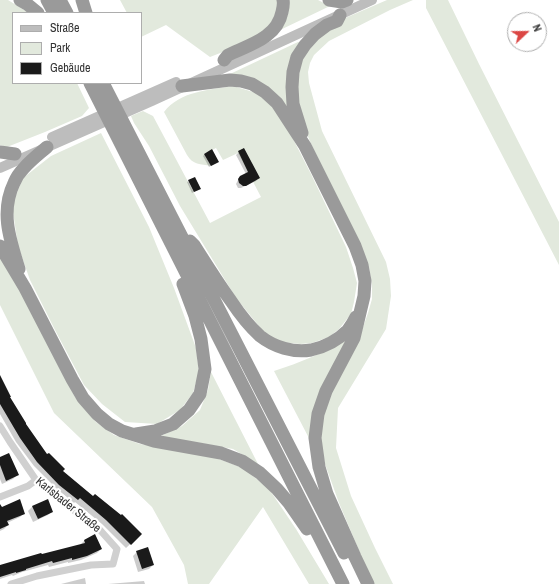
<!DOCTYPE html>
<html>
<head>
<meta charset="utf-8">
<style>
	body { margin:0 }
	#map { position:relative; width:559px; height:584px; overflow:hidden; background:#fff; font-family:"Archivo Narrow",sans-serif }
	canvas { display:block }
	.legend { position:absolute; left:12px; top:12px; width:130px; height:72px; box-sizing:border-box; background:#fff; border:1px solid #adadad; margin:0; padding:5px 7px; list-style:none; font-size:12px; color:#333 }
	.legend li { display:flex; align-items:center; gap:8px; height:20px }
	.legend b { width:20px; border:1px solid #adadad }
	.north { position:absolute; left:507px; top:12px; width:40px; height:40px; box-sizing:border-box; background:#fff; border:1px solid #adadad; border-radius:50%; rotate:68deg; font-size:11px; font-weight:700; line-height:16px; text-align:center; color:#333 }
	.north::after { content:''; display:block; margin:auto; width:14px; height:18px; background:#db4644; clip-path:polygon(50% 0,100% 100%,50% 72%,0 100%) }
</style>
</head>
<body>
<div id="map">
<canvas width="559" height="584"></canvas>
<ul class="legend">
<li><b style="height:5px;background:#bdbdbd"></b>Straße</li>
<li><b style="height:11px;background:#e2e9dd"></b>Park</li>
<li><b style="height:11px;background:#1a1a1a"></b>Gebäude</li>
</ul>
<div class="north">N</div>
</div>
<script>
const context = document.querySelector('canvas').getContext('2d');
context.lineJoin = 'round';
function fillPath(path, color) {
  context.fillStyle = color;
  context.fill(path, 'evenodd');
}
function strokePath(path, color, width, dash) {
  context.strokeStyle = color;
  context.lineWidth = width;
  context.lineCap = dash ? 'butt' : 'round';
  context.setLineDash(dash || []);
  context.stroke(path);
}
function write(font, color, halo, rows, align = 'center') {
  context.font = font + ' "Archivo Narrow",sans-serif';
  context.lineWidth = 4;
  context.setLineDash([]);
  context.textBaseline = 'middle';
  context.strokeStyle = halo;
  context.fillStyle = color;
  for (const [text, x, y, turn = 0] of rows) {
    context.save();
    context.translate(x, y);
    context.rotate((+turn || 0) * Math.PI / 180);
    context.textAlign = isNaN(turn) ? turn : align;
    if (halo) context.strokeText(text, 0, 0);
    context.fillText(text, 0, 0);
    context.restore();
  }
}
const green = new Path2D(`
	M0,0H8L29,13H13V83H77L89,108L82,116L45,132L7,147L0,145Z
	M120,0H278L276,14L266,32L238,46L210,57L166,25L141,37V13H127Z
	M288,0H318L330,6L278,31Z
	M387,0H413L390,10L329,41L314,55L310,63L308,72L309,83L322,131L386,262L390,279L391,296L386,329L338,408L336,448L351,496L375,548L393,584H373L339,503L325,464L320,440L325,403L362,330L368,313L372,299V285L369,267L312,146L303,125L295,94L300,60L329,27L343,19Z
	M426,0H448L479,64L559,222V265L426,8Z
	M298,42H300L291,110L230,74Z
	M233,86L260,94L273,106L291,135L311,174L346,247L353,268L357,283L354,302L351,314L339,329L329,337L312,343L300,344L280,342L263,331L236,298L180,206L149,146L134,123L131,116L143,111L153,116L210,223L261,197L238,153L223,160L216,148L204,154L211,166C200,164 193,165 187,155L164,112C180,91 209,90 233,86Z
	M101,133L149,227L174,288L196,348L199,372L193,393L180,410L157,424L125,422L102,404L84,385L55,330L30,280L18,246L12,205L23,178L51,156Z
	M0,257L20,288L75,397L96,422L114,435L140,444L208,455L243,468L269,489L296,529L329,584H309L263,507L209,584H188L184,565L152,507L54,413L0,305Z
	M348,339L311,442L274,371C300,363 324,352 348,339Z
	M211,372L258,464L233,449L200,443L159,437L182,426L200,410L208,390Z`);
const shadow = new Path2D(`
	M239,152L258,178L256,181L241,188H238L236,184L238,180L241,177L246,174L236,155Z
	M205,154L218,162L209,167L203,156Z
	M189,181L198,190L192,193L187,182Z
	M0,378L9,397L25,423L47,456L61,471L141,534L126,548L102,524L75,502L74,503L56,488L34,466L16,442L0,414Z
	M0,458L17,475L13,479L2,484L0,479Z
	M47,500L52,511L48,515L33,522L28,511L32,507Z
	M0,509L24,513L20,517L7,523L8,525L4,529L0,531Z
	M94,536L101,549L97,553L81,560L68,563V562L49,567L48,565L22,572L13,576L12,575L0,579V566L80,545L84,541Z
	M137,552L153,565L149,569L138,572L133,556Z
	M85,578L86,584H61Z
	M144,581L145,584H108Z`);
const building = new Path2D(`
	M244,148L260,178L246,186H243L239,183L238,179L240,176L248,172L238,151Z
	M212,149L219,162L211,166L204,154Z
	M195,177L201,189L194,192L188,180Z
	M0,375L11,397H10L26,423V424L47,454L49,453L65,469L63,471L93,496L95,494L121,515L122,514L142,534L131,545L106,520L80,498L78,500L59,485L37,462L20,438L0,404Z
	M9,453L19,475L6,481L0,465V457Z
	M20,499L25,514L7,521L9,525L0,529V504L2,507Z
	M48,499L53,512L38,519L32,506Z
	M95,534L102,549L87,556L72,560V558L53,563L52,561L26,569V570L16,573V572L0,577V565L41,553L42,554L85,543L84,540Z
	M148,547L154,565L142,569L136,551Z`);
const minor = new Path2D(`
	M0,426L10,442L36,480L51,493L100,530L117,549L113,564L91,565L37,576L11,584
	M0,497L28,486L36,480`);
const secondary = new Path2D(`
	M52,137L176,82
	M0,168L152,101L372,0`);
const motorway = new Path2D(`
	M20,0L27,4L38,13
	M47,0L54,13
	M60,0L67,13
	M82,0L86,13
	M329,0L342,2L347,0
	M224,60L228,55C249,45 277,38 282,12C283,8 284,4 283,0
	M90,83L343,584
	M103,83L344,553
	M182,86L230,80L241,81L252,84L265,92L277,103L305,146L355,246L362,265L365,281L364,296L354,338L326,391L318,414L315,438L319,467L327,494L355,557L368,584
	M302,133L293,104L292,87L293,72L297,57L305,45L315,34L327,25L337,21L340,15
	M0,152L15,154
	M190,241L194,245C206,264 218,283 231,301C239,313 249,326 260,336C274,347 293,353 311,350C325,347 338,340 348,330C351,326 354,321 356,317
	M0,246L25,288L72,379L83,398L97,414L109,424L122,431L154,441L221,453L242,461L260,473L277,489L289,503L307,529
	M19,269C10,240 0,212 14,183C16,178 20,172 24,168C31,160 39,154 47,147
	M136,434L155,431L173,424L189,410L200,394L205,369L201,339L195,316L183,284`);
const streetNames = [
	["Karlsbader Straße",68,505,39]
];
fillPath(green, '#e2e9dd');
fillPath(shadow, '#0003');
fillPath(building, '#1a1a1a');
strokePath(minor, '#d0d0d0', 7);
strokePath(secondary, '#bdbdbd', 10);
strokePath(motorway, '#9a9a9a', 13);
write('12px', '#333', '#fff', streetNames);
</script>
</body>
</html>
